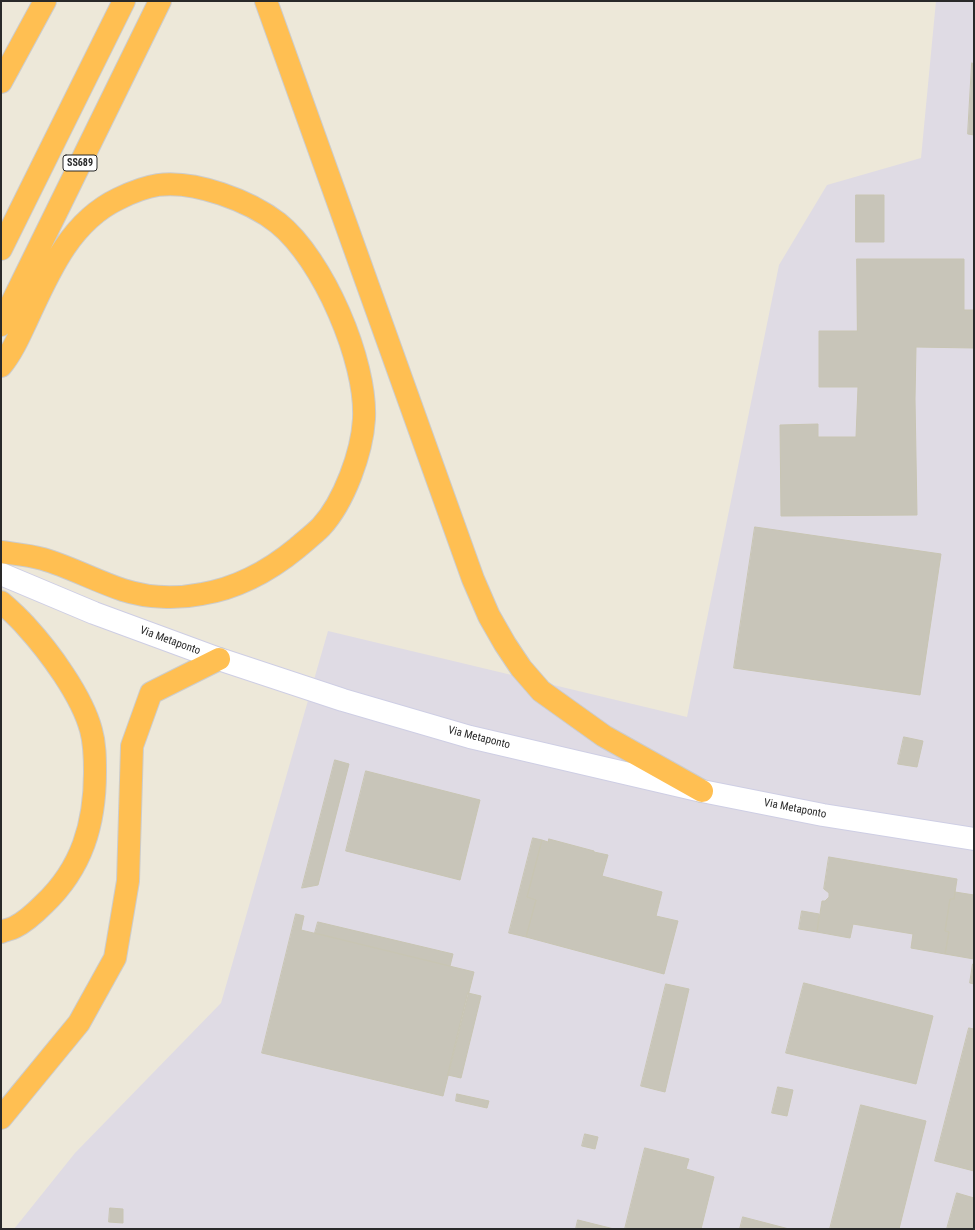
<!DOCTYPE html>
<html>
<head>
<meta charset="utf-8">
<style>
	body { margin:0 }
	#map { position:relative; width:975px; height:1230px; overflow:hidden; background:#ede8d9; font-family:"Roboto Condensed",sans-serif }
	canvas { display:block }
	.frame { position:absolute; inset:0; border:2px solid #292929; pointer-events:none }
</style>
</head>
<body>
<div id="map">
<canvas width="975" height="1230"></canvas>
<div class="frame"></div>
</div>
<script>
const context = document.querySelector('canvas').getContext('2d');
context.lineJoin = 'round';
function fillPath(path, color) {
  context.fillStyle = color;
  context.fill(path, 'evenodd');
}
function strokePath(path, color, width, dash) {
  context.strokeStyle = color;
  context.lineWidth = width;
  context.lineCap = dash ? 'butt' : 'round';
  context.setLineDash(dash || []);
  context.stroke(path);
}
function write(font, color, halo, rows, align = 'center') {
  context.font = font + ' "Roboto Condensed",sans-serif';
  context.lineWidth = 3.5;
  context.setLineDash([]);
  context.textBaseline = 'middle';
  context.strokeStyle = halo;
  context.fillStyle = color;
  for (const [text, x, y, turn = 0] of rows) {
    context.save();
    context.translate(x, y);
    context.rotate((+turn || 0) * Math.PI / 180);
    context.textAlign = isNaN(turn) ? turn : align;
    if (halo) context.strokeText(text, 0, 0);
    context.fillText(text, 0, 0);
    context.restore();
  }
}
const industrial = new Path2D(`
	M936,1H974V1229H14L75,1153L221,1003L328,631L687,717L779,265L827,185L921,158Z`);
const building = new Path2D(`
	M972,63L974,64V135L968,134Z
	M856,195H884V242H856Z
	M857,259H964V310H974V348L916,347L915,399L917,515L781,516L780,425L818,424V437H856L858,387H819V331H857Z
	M755,527L941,554L920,695L734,668Z
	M904,737L923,741L917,767L898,764Z
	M335,760L349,764L318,885L302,888Z
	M366,771L480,800L460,880L346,851Z
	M533,838L542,840L527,897L536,900L526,937L509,933Z
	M549,839L594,851V852L608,855L602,876L662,892L656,916L678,921L664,974L526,937L536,900L527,897L542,840L548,842Z
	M829,857L957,879L954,899H950L945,931L949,932L945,954L911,948L913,934L853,924L850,938L817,932L822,901H825L829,897V893L824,889Z
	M955,892L974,895V959L945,954L949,932L945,931L950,899H954Z
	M802,911L819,914L817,932L799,929Z
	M296,914L304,916L301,930L474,972L443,1096L262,1053Z
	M318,922L453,954L450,966L315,933Z
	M973,964H974V984L970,983Z
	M804,983L933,1016L916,1084L786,1053Z
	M666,984L689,989L665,1092L641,1086Z
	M468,993L481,996L461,1078L448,1075Z
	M969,1028L974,1029V1171L935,1161Z
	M778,1087L793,1090L787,1116L772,1113Z
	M457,1094L489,1101L487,1108L456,1101Z
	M861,1105L926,1121L899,1229H830Z
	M585,1134L598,1137L595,1149L582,1146Z
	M645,1148L689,1159L686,1169L714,1177L701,1229H625Z
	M957,1193L974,1198V1229H947Z
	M110,1208L123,1209V1223L109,1222Z
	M743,1217L789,1229H740Z
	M578,1220L614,1229H576Z`);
const secondary = new Path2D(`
	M1,574L94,613L219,659L343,700L470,737L702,791L823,815L974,839`);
const highway = new Path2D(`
	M266,1L473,579L489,616L505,644L521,668L541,691L604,736L702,791
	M1,82L45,1
	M1,249L124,1
	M1,325L160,1
	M1,366C11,354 18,339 25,324C47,277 68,223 118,199C130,193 145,187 158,185C195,180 250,201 278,223C323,259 367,361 364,419C362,453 344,502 321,527C314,534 305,541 297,548C269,571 238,588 202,594C177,599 148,598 123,590C96,581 70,567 43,559C29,555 15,554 1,552
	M1,602C9,609 18,617 25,625C49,651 82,696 91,730C95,744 95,758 95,772C95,824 82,868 44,904C36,912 25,922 15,927C11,929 6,930 1,932
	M1,1118L79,1023L115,958L128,881L132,746L151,693L219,659`);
const shields = [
	[80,163,34]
];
const shieldNames = [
	["SS689",80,163]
];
const streetNames = [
	["Via Metaponto",170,641,20],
	["Via Metaponto",479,738,14],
	["Via Metaponto",795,809,11]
];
fillPath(industrial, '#dfdbe4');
fillPath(building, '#c8c5b9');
strokePath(building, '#c8c5b3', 1);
strokePath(secondary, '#cecee4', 24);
strokePath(highway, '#ccc', 24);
strokePath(secondary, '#fff', 22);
strokePath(highway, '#ffbf52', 22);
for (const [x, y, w] of shields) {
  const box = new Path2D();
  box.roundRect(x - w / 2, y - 8, w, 16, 3);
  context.fillStyle = '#fff';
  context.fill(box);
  strokePath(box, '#292929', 1);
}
write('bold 10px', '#292929', null, shieldNames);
write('11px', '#292929', '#fff', streetNames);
</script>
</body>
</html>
